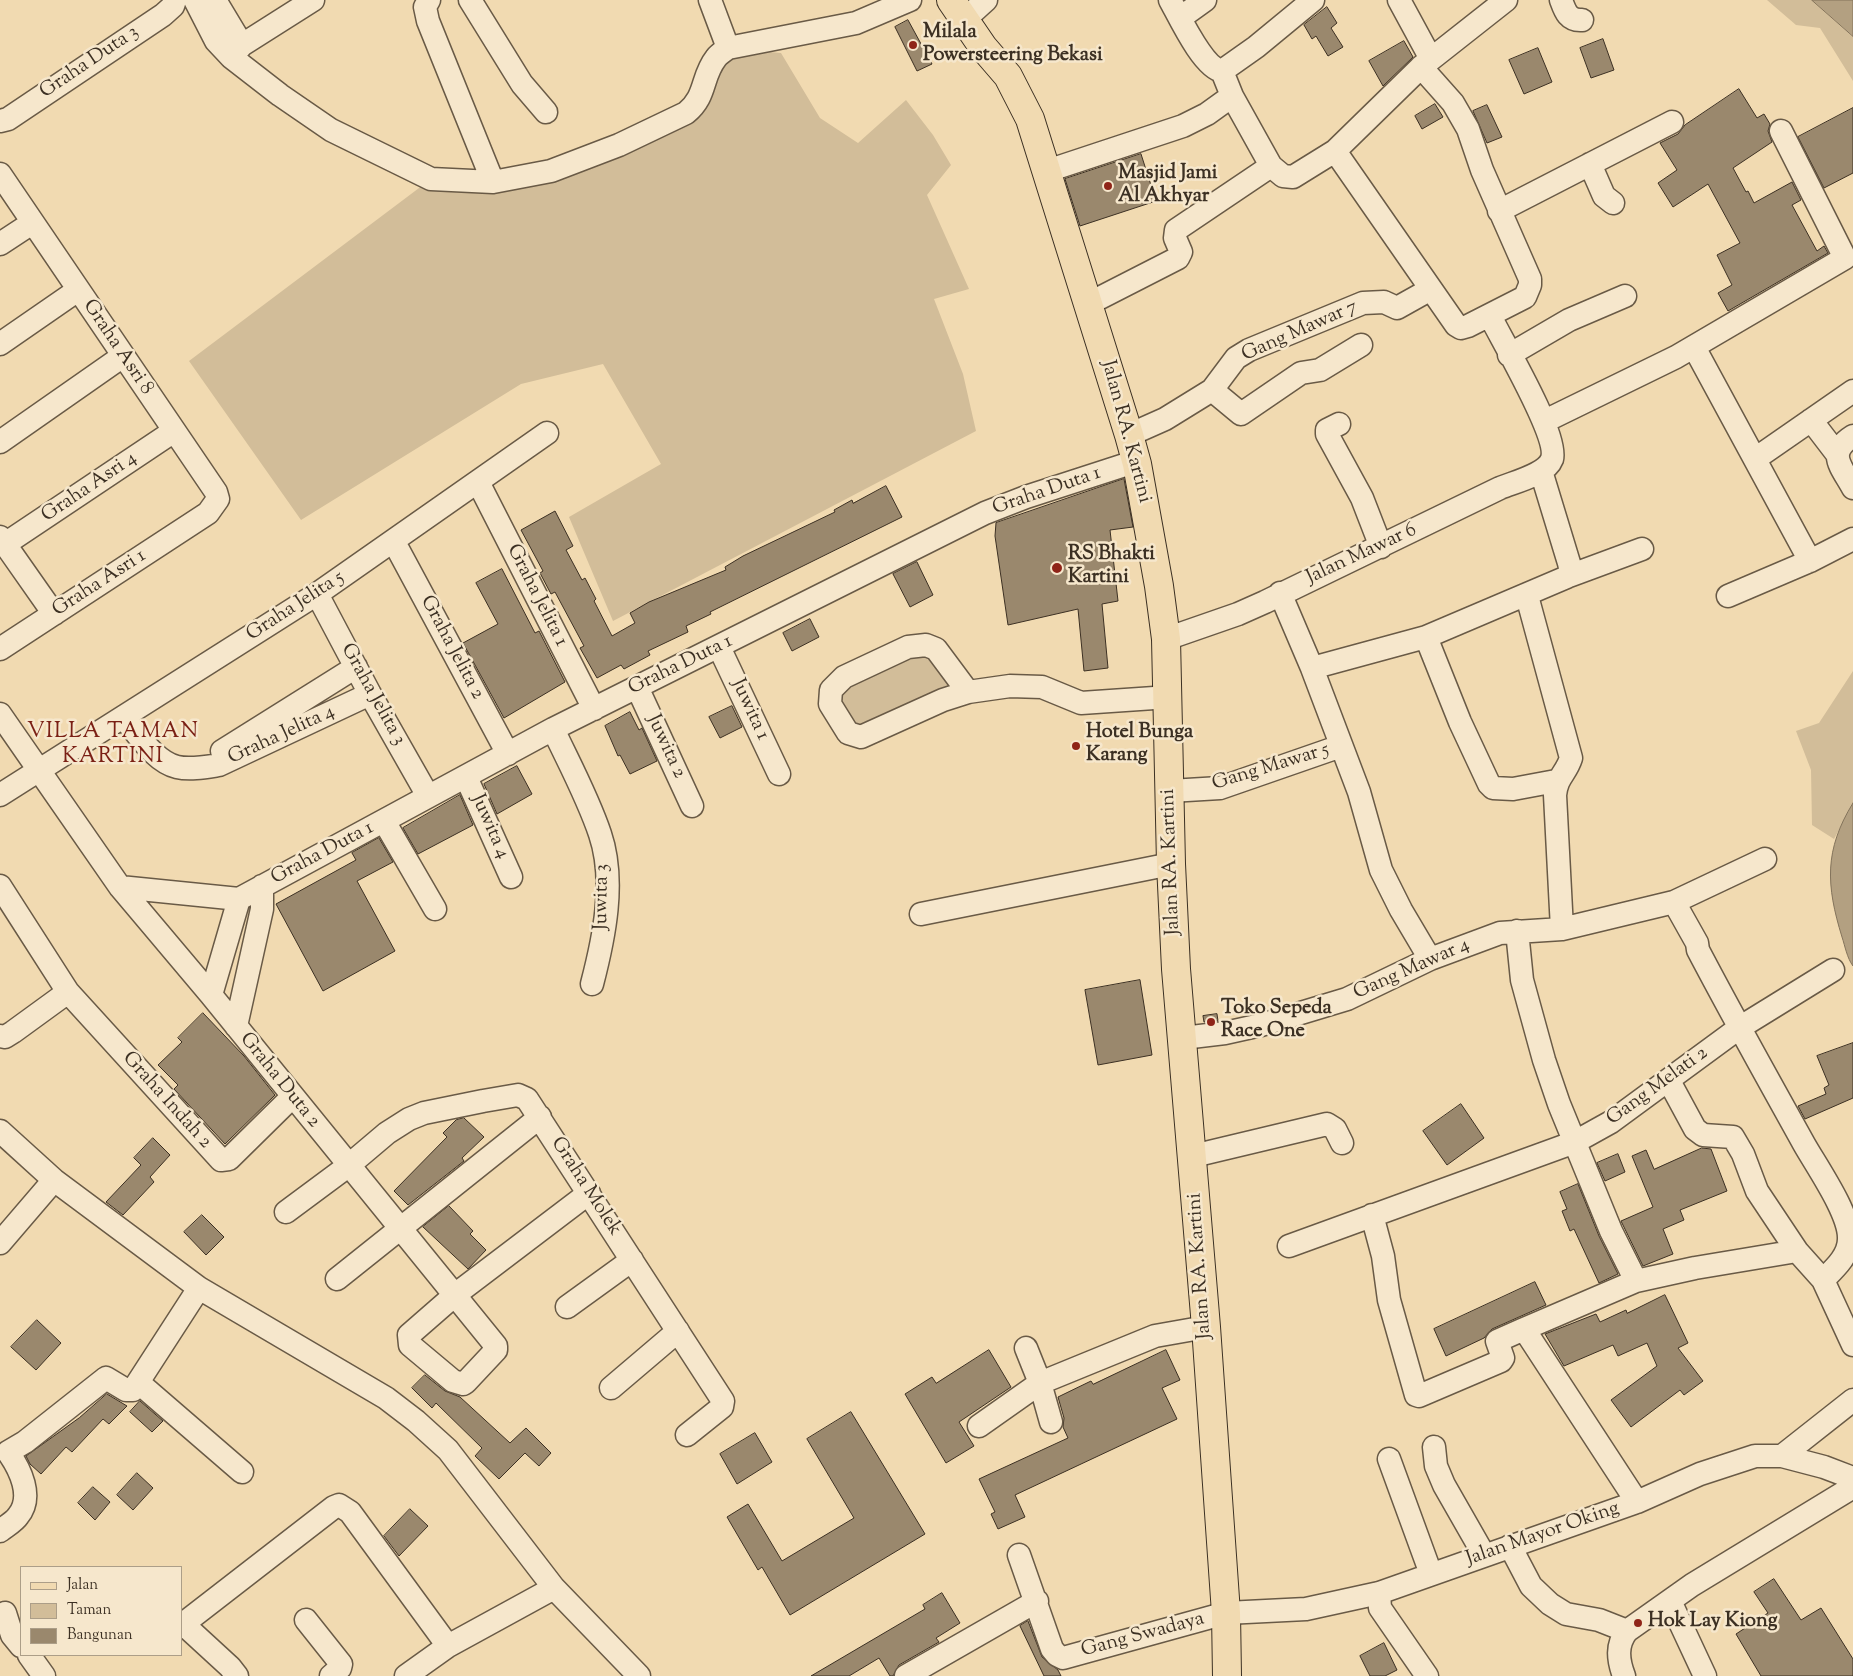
<!DOCTYPE html>
<html>
<head>
<meta charset="utf-8">
<style>
	body { margin:0 }
	#map { position:relative; width:1853px; height:1676px; overflow:hidden; background:#f1dab1; font-family:"Sorts Mill Goudy",serif }
	canvas { display:block }
	.legend { position:absolute; left:20px; top:1566px; width:162px; height:90px; box-sizing:border-box; background:#f6e7cc; border:1px solid #ac9e88; margin:0; padding:6px 9px; list-style:none; font-size:15px; color:#3c3023 }
	.legend li { display:flex; align-items:center; gap:10px; height:25px }
	.legend b { width:25px; border:1px solid #ac9e88 }
</style>
</head>
<body>
<div id="map">
<canvas width="1853" height="1676"></canvas>
<ul class="legend">
<li><b style="height:6px;background:#f1dab1"></b>Jalan</li>
<li><b style="height:14px;background:#d2bd99"></b>Taman</li>
<li><b style="height:14px;background:#9a886d"></b>Bangunan</li>
</ul>
</div>
<script>
const context = document.querySelector('canvas').getContext('2d');
context.lineJoin = 'round';
function fillPath(path, color) {
  context.fillStyle = color;
  context.fill(path, 'evenodd');
}
function strokePath(path, color, width, dash) {
  context.strokeStyle = color;
  context.lineWidth = width;
  context.lineCap = dash ? 'butt' : 'round';
  context.setLineDash(dash || []);
  context.stroke(path);
}
function write(font, color, halo, rows, align = 'center') {
  context.font = font + ' "Sorts Mill Goudy",serif';
  context.lineWidth = 5;
  context.setLineDash([]);
  context.textBaseline = 'middle';
  context.strokeStyle = halo;
  context.fillStyle = color;
  for (const [text, x, y, turn = 0] of rows) {
    context.save();
    context.translate(x, y);
    context.rotate((+turn || 0) * Math.PI / 180);
    context.textAlign = isNaN(turn) ? turn : align;
    if (halo) context.strokeText(text, 0, 0);
    context.fillText(text, 0, 0);
    context.restore();
  }
}
const green = new Path2D(`
	M1767,0H1812L1853,36V81L1820,28L1796,25Z
	M728,48L781,53L820,118L858,143L906,100L933,135L951,165L927,195L969,289L934,299L963,374L976,431L613,621L569,517L661,464L603,364L521,384L301,520L189,361L431,179L493,182L686,113Z
	M926,645L968,692L861,737L831,690Z
	M1853,671V804L1834,839L1812,825L1811,770L1796,731L1819,723Z`);
const water = new Path2D(`
	M1812,0H1853V36Z
	M1853,803V966C1847,958 1845,946 1842,937C1826,885 1824,850 1853,803Z`);
const building = new Path2D(`
	M1327,7L1337,23L1331,28L1343,47L1328,56L1316,36L1312,39L1304,25Z
	M908,20L932,64L917,71L895,27Z
	M1603,39L1614,70L1591,78L1580,48Z
	M1404,41L1413,57L1383,86L1369,61Z
	M1538,48L1552,82L1524,94L1509,60Z
	M1739,89L1757,118L1764,114L1770,124L1768,131L1772,142L1733,168L1746,192L1748,191L1754,203L1792,182L1801,200L1792,205L1817,251L1824,246L1828,253L1728,311L1718,293L1732,285L1717,255L1740,243L1708,184L1673,207L1658,183L1677,170L1660,143L1678,134L1685,125Z
	M1435,104L1443,117L1422,129L1415,116Z
	M1487,105L1502,137L1487,143L1473,111Z
	M1853,108V173L1824,188L1798,137Z
	M1141,154L1156,201L1080,226L1065,179Z
	M1124,479L1133,527L1110,530L1118,601L1102,604L1108,668L1084,671L1078,609L1008,625L995,536L996,523Z
	M886,486L902,517L710,612L711,614L686,626L688,632L648,651L650,655L624,669L621,665L597,678L580,648L584,646L555,592L551,594L540,573L543,571L521,530L555,511L573,546L566,550L582,580L585,578L596,599L594,601L612,636L635,623L630,613L649,602L726,570L725,567L743,556L835,512L834,510L852,500L853,503Z
	M917,562L933,595L910,607L893,574Z
	M502,569L535,633L539,631L565,682L504,718L463,643L498,624L476,583Z
	M810,619L819,637L792,651L783,633Z
	M732,706L742,727L720,738L709,717Z
	M630,712L639,730L642,728L657,761L630,774L620,755L618,756L605,726Z
	M517,766L532,794L497,814L484,784Z
	M460,795L473,825L418,854L403,828Z
	M379,838L393,862L357,881L395,951L323,991L276,904L356,860L352,853Z
	M1140,980L1152,1055L1098,1065L1085,990Z
	M203,1013L244,1056L275,1095L225,1144L174,1089L178,1085L158,1065L182,1042L178,1038Z
	M1217,1014L1218,1021L1204,1022L1203,1016Z
	M1853,1043V1098L1805,1119L1798,1106L1826,1094L1824,1088L1829,1085L1817,1056Z
	M1461,1104L1484,1138L1447,1165L1423,1131Z
	M464,1118L484,1137L462,1158L464,1161L408,1205L394,1191L447,1137L443,1133L456,1120Z
	M153,1138L170,1155L150,1177L154,1182L123,1215L106,1202L141,1165L134,1158Z
	M1702,1148L1711,1149L1727,1191L1680,1210L1684,1220L1663,1229L1673,1254L1643,1266L1621,1221L1653,1207L1632,1156L1646,1150L1654,1169Z
	M1618,1154L1625,1172L1605,1181L1597,1163Z
	M1578,1184L1599,1236L1618,1274L1599,1283L1574,1229L1570,1231L1562,1211L1567,1209L1560,1192Z
	M449,1206L473,1231L470,1234L486,1250L468,1269L423,1227Z
	M202,1215L224,1237L206,1255L184,1232Z
	M1535,1282L1546,1305L1492,1329L1484,1338L1446,1356L1434,1329Z
	M1665,1295L1688,1343L1678,1348L1703,1381L1684,1395L1680,1390L1631,1427L1611,1400L1657,1366L1647,1343L1618,1356L1613,1345L1564,1366L1545,1334L1596,1314L1600,1322L1626,1310L1627,1313Z
	M37,1320L61,1343L36,1370L11,1347Z
	M989,1350L1011,1387L959,1422L974,1446L946,1463L905,1394L932,1377L936,1383Z
	M1166,1350L1180,1380L1162,1388L1177,1419L1015,1495L1025,1517L998,1529L991,1514L995,1512L979,1479L1068,1438L1063,1427L1064,1418L1058,1397L1091,1381L1093,1384Z
	M425,1375L445,1391L460,1397L510,1443L526,1428L551,1453L539,1466L525,1453L499,1479L475,1456L482,1448L436,1403L432,1408L412,1388Z
	M107,1394L127,1406L109,1424L103,1419L72,1452L66,1447L41,1474L30,1464L26,1456L79,1418Z
	M140,1401L163,1421L152,1432L130,1412Z
	M851,1412L925,1534L790,1615L762,1567L758,1570L727,1517L748,1504L782,1561L854,1518L807,1439Z
	M755,1433L772,1462L737,1484L720,1454Z
	M137,1473L153,1488L133,1510L117,1495Z
	M93,1487L110,1502L95,1520L78,1503Z
	M410,1509L428,1526L399,1556L384,1536Z
	M1774,1579L1801,1620L1821,1608L1853,1659V1676H1761L1736,1634L1768,1613L1754,1592Z
	M942,1593L960,1623L936,1638L939,1642L899,1665L893,1676H890L879,1658L849,1676H811L925,1609L923,1605Z
	M1028,1621L1042,1657L1058,1670L1061,1676H1044L1020,1626Z
	M1384,1643L1397,1670L1385,1676H1370L1360,1656Z`);
const minor = new Path2D(`
	M195,0L216,41L231,57L280,95L331,130L431,179L493,182L551,171L619,145L686,113C707,96 701,77 716,58C719,54 724,51 728,48L856,23L910,0
	M215,0L242,45
	M429,0L425,7L428,21L493,182
	M470,0L522,84L546,112
	M710,0L728,48
	M1170,0C1179,16 1203,68 1222,71
	M1399,0L1431,59
	M1561,0C1565,11 1568,21 1582,20
	M1180,18L1205,0
	M964,20L986,0
	M231,57L242,45L313,0
	M0,121L8,119L163,15L173,6L175,0
	M1335,151L1456,325L1461,328L1468,326L1525,297L1530,285V279L1482,170L1468,129L1453,103L1421,67
	M1590,164L1604,196L1613,203
	M1271,166L1232,96L1222,71L1256,47L1313,0
	M1047,171L1183,126L1207,114L1232,96
	M0,174L216,492L218,499L208,513L0,649
	M1499,211L1672,122
	M0,244L32,223
	M1088,304L1178,258L1181,252L1175,238L1176,230L1271,166L1283,176L1293,177L1335,151L1421,67L1506,0
	M0,344L78,290
	M1694,347L1810,561
	M1509,355L1569,320L1625,296
	M1212,390L1241,414L1301,373L1320,370L1361,345
	M1811,420L1837,454
	M1545,421L1676,357L1845,258L1781,131
	M1339,424L1327,430V434L1362,498L1381,547
	M1129,435L1165,419L1212,390L1236,358L1249,350L1363,303L1384,302L1397,308L1431,289
	M1853,436C1826,453 1841,466 1853,488
	M0,442L123,356
	M1755,459L1853,391
	M478,482L594,709
	M0,537L54,614
	M394,542L508,754
	M5,544L174,431
	M1569,576L1642,549
	M1280,593L1312,668L1426,637L1567,577L1571,572L1569,563L1541,471
	M317,594L370,694L428,796
	M1527,596L1571,758C1566,774 1557,776 1555,795L1562,929
	M1728,596L1810,561L1853,539
	M1426,637L1460,722L1489,784L1493,788L1513,789L1556,781
	M1166,639L1238,614L1265,602L1500,488C1514,482 1546,475 1552,459C1559,436 1503,342 1490,316
	M719,647L779,774
	M1312,668L1359,792L1381,870L1401,910L1430,959
	M637,687L692,806
	M968,692L936,649L926,645L908,647L844,677L831,690L830,704L848,733L861,737L943,700L968,692L1010,686L1042,687L1081,703L1169,697
	M0,714L120,887L211,995L496,1346V1350L466,1382L463,1384L453,1381L410,1345L409,1335L456,1294L589,1193
	M123,717C137,733 155,762 177,767C190,770 206,767 219,765L370,694
	M553,729C569,763 588,798 600,834C616,881 604,938 592,984
	M222,751L356,667
	M466,777L511,877
	M1170,791L1220,788L1341,746
	M0,795L317,594L547,433
	M384,821L435,909
	M0,886L68,992L221,1160L229,1159L292,1097
	M120,887L239,899L553,729L985,513L1026,497L1137,461
	M1674,902L1697,943L1698,950C1732,1015 1768,1079 1804,1144C1817,1167 1850,1214 1849,1239C1849,1256 1834,1269 1823,1280
	M921,914L1171,864
	M1517,931L1522,980L1544,1060L1559,1104L1611,1231L1636,1281
	M211,995L239,899
	M236,1026L262,909V886
	M0,1036L5,1037L13,1032L68,992
	M1183,1038L1225,1033L1261,1025L1347,999L1430,959L1500,933L1562,929L1674,902L1765,859
	M1669,1081L1695,1129L1703,1135L1733,1137L1743,1154L1757,1191L1797,1251
	M0,1131L54,1180L199,1288L386,1398L416,1421L448,1450L554,1588L639,1676
	M1193,1156L1327,1124L1335,1129L1342,1143
	M286,1212L348,1166L387,1133L409,1119L424,1113L483,1101L518,1095L527,1099L723,1401L722,1407L687,1435
	M1372,1215L1383,1256L1389,1300L1416,1395L1419,1396L1501,1361L1503,1358L1497,1341L1524,1329
	M0,1243L54,1180
	M1289,1246L1575,1142L1611,1122L1739,1028L1833,970
	M337,1279L540,1117
	M567,1307L632,1260
	M1026,1348L1040,1383L1155,1336L1206,1327
	M139,1383L242,1472
	M611,1388L678,1331
	M979,1426L1040,1383L1051,1422
	M1434,1447L1436,1466L1444,1485L1484,1555
	M1782,1456L1853,1400
	M1389,1459L1431,1574
	M1637,1502L1524,1329L1636,1281L1695,1268L1797,1251L1823,1280L1853,1345
	M0,1531C6,1526 14,1522 18,1516C34,1497 20,1469 8,1452L25,1442L106,1378L126,1390H133L199,1288
	M1510,1546L1531,1586L1550,1604L1566,1614L1599,1620L1627,1631
	M1019,1555L1052,1649L1057,1655L1063,1658L1226,1613L1306,1609L1379,1593L1637,1502L1700,1474L1755,1456H1782L1824,1467L1853,1478
	M1379,1593L1380,1608L1427,1676
	M1670,1601L1705,1676
	M0,1617L5,1613L12,1635L21,1646
	M306,1620L341,1664L340,1668L331,1676
	M181,1622L230,1667L237,1676
	M183,1624L334,1507L339,1505L350,1512L448,1646
	M29,1655L44,1676
	M406,1676L448,1646L554,1588
	M906,1676L1037,1601
	M1624,1676C1618,1660 1616,1645 1627,1631L1692,1585L1853,1487`);
const major = new Path2D(`
	M951,0L983,47L1008,76L1030,119L1129,435L1137,464L1159,586L1166,639L1171,864L1176,969L1206,1327L1226,1613L1227,1676`);
const markers = [
	[913,45,5,"#8f2418"],
	[1108,186,5,"#8f2418"],
	[1057,568,6,"#8f2418"],
	[1076,746,5,"#8f2418"],
	[1211,1022,5,"#8f2418"],
	[1638,1623,5,"#8f2418"]
];
const poiNames = [
	["Milala",923,34],
	["Powersteering Bekasi",923,57],
	["Masjid Jami",1118,175],
	["Al Akhyar",1118,198],
	["RS Bhakti",1068,556],
	["Kartini",1068,579],
	["Hotel Bunga",1086,734],
	["Karang",1086,757],
	["Toko Sepeda",1221,1010],
	["Race One",1221,1033],
	["Hok Lay Kiong",1648,1623]
];
const streetNames = [
	["Graha Duta 3",90,63,-34],
	["Gang Mawar 7",1300,332,-24],
	["Graha Asri 8",117,348,56],
	["Jalan RA. Kartini",1125,432,75],
	["Graha Asri 4",90,488,-34],
	["Graha Duta 1",1047,492,-19],
	["Jalan Mawar 6",1362,555,-25],
	["Graha Asri 1",100,584,-33],
	["Graha Jelita 1",536,596,63],
	["Graha Jelita 5",296,607,-33],
	["Graha Jelita 2",451,648,62],
	["Graha Duta 1",681,666,-26],
	["Graha Jelita 3",372,695,61],
	["Juwita 1",749,710,65],
	["Graha Jelita 4",282,736,-25],
	["Juwita 2",665,747,65],
	["Gang Mawar 5",1271,768,-17],
	["Juwita 4",489,827,66],
	["Graha Duta 1",323,854,-28],
	["Jalan RA. Kartini",1172,862,-92],
	["Juwita 3",603,897,-89],
	["Gang Mawar 4",1412,970,-24],
	["Graha Duta 2",279,1081,51],
	["Gang Melati 2",1658,1087,-36],
	["Graha Indah 2",166,1101,48],
	["Graha Molek",585,1187,57],
	["Jalan RA. Kartini",1201,1266,-94],
	["Jalan Mayor Oking",1543,1535,-19],
	["Gang Swadaya",1143,1636,-15]
];
const quarterNames = [
	["VILLA TAMAN",113,733],
	["KARTINI",113,758]
];
fillPath(green, '#d2bd99');
fillPath(water, '#b3a081');
strokePath(water, '#83735b', 1);
fillPath(building, '#9a886d');
strokePath(building, '#3c3023', 1);
strokePath(minor, '#695a46', 25);
strokePath(major, '#3c3023', 30);
strokePath(minor, '#f6e7cc', 22);
strokePath(major, '#f1dab1', 28);
for (const [x, y, r, color] of markers) {
  const dot = new Path2D();
  dot.arc(x, y, r, 0, 2 * Math.PI);
  context.fillStyle = color;
  context.fill(dot);
  strokePath(dot, '#f6e7cc', 2);
}
write('bold 20px', '#3c3023', '#f6e7cc', poiNames, 'left');
write('20px', '#3c3023', '#f6e7cc', streetNames);
context.letterSpacing = '1px';
write('22px', '#7a1f14', '#f6e7cc', quarterNames);
context.letterSpacing = '0px';
</script>
</body>
</html>
